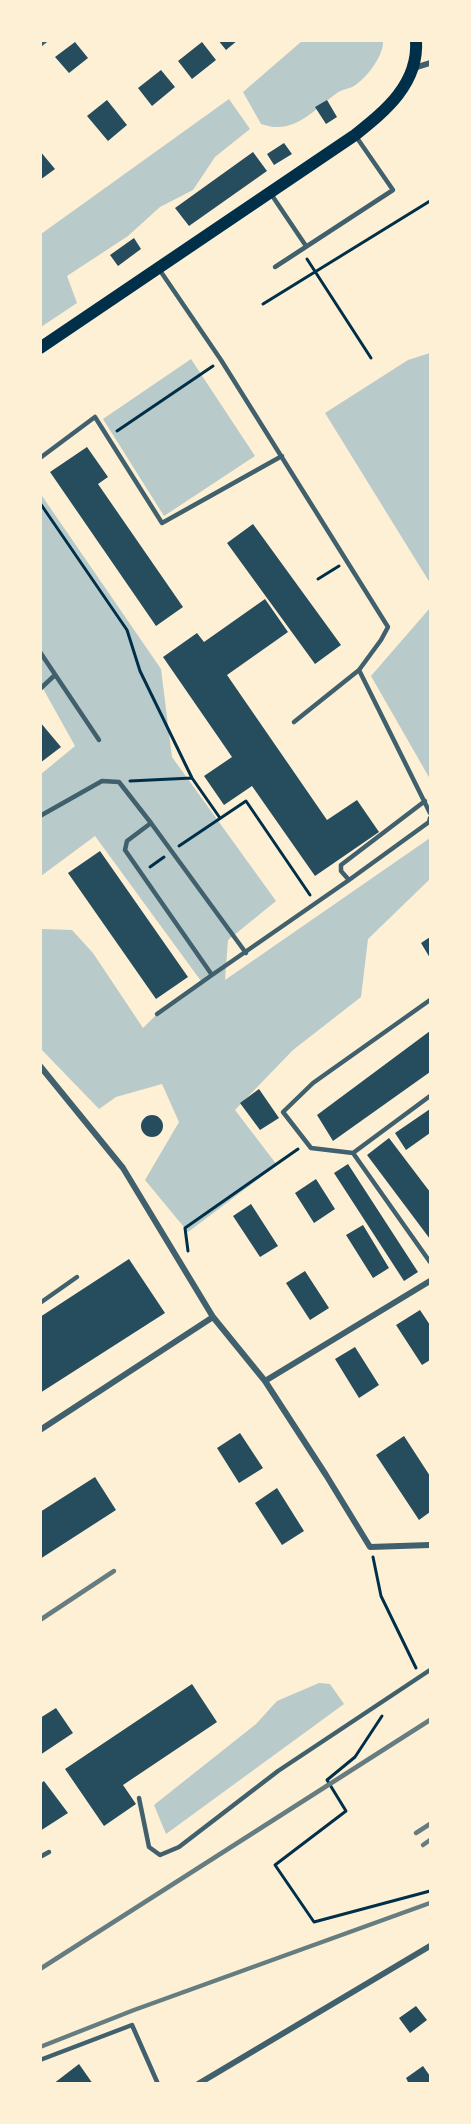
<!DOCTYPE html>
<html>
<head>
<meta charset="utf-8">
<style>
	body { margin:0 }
	#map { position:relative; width:471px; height:2124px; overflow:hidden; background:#fdf0d5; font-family:Rubik,sans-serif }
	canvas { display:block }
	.frame { position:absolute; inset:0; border:42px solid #fdf0d5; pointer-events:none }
</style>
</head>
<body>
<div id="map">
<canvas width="471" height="2124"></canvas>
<div class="frame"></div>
</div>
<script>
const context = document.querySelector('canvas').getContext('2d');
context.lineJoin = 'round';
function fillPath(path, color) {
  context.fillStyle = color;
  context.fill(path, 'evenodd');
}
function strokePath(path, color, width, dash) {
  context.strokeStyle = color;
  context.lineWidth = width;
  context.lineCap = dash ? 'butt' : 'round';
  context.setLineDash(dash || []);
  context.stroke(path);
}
const green = new Path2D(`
	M302,41H383C384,55 367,78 354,86C349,89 342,89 337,93C313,110 294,136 261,124L243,92Z
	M229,99L250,129L215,157L193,190L160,207L128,236L67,276L77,303L41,327V234Z
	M430,353V583L325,413L408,360Z
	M191,359L255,456L164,516L103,419Z
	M40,493L161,669L172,757L276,901L228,940L225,980L430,838V879L368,939L361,997L293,1050L235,1110L277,1165L188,1232L145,1180L179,1122L162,1084L116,1097L99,1109L41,1049V929L72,930L93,953L143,1028L157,1014L201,981L95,836L41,876V774L75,746L41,685Z
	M430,608V779L371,676Z
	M319,1683L330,1684L344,1704L166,1834L154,1805L256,1724L277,1701Z`);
const building = new Path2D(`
	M218,40H238L226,50Z
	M75,42L88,58L69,73L55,57Z
	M202,42L216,60L192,79L178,61Z
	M161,70L175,87L152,106L138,88Z
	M107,100L127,125L108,141L87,116Z
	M327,100L337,117L326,124L315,107Z
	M284,143L292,154L274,165L267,154Z
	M40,151L55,169L40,180Z
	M253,152L267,171L189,226L175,208Z
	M134,238L141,249L118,266L110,255Z
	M87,447L108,477L98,484L183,607L156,626L50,472Z
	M253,524L341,645L315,664L227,543Z
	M265,599L288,632L227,675L327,820L357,800L379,832L315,876L252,786L224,805L204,776L232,757L163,657L197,633L204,642Z
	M40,722L61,747L40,763Z
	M100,851L188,977L156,999L68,873Z
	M430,937V958L421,943Z
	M430,1031V1072L333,1141L317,1115Z
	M259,1089L279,1118L260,1130L240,1103Z
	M430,1109V1133L406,1150L395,1133Z
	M141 1126a11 11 0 1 1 22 0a11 11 0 1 1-22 0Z
	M389,1138L430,1192V1239L367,1155Z
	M348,1164L418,1272L404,1281L334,1173Z
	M316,1179L335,1209L314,1223L295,1193Z
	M251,1204L278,1246L260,1257L233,1216Z
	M363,1225L389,1268L373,1278L346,1235Z
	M129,1259L165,1313L40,1393V1317Z
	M305,1271L329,1308L310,1320L286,1283Z
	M420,1310L430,1325V1360L422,1365L396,1325Z
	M355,1347L379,1385L359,1398L335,1359Z
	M240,1433L263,1468L239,1483L217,1448Z
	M404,1436L430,1476V1512L419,1520L376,1455Z
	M95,1477L116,1510L40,1559V1512Z
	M277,1488L304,1531L282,1545L255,1503Z
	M192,1684L217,1722L123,1785L136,1804L104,1826L65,1769Z
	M56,1708L73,1733L40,1755V1718Z
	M44,1781L68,1813L40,1831V1784Z
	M416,2006L427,2020L410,2033L399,2018Z
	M79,2064L93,2084H53Z
	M423,2066L430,2076V2084H409L406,2078Z`);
const path = new Path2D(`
	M307,259L371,358
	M263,304L430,201
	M117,431L213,366
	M40,503L127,630L140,671L192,778L220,818
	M318,579L339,566
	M130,781L192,778
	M179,846L246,801L310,895
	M150,867L164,857
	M188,1251L185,1228L298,1149
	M373,1557L381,1596L416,1668
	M382,1716L355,1757L327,1780L346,1811L275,1865L314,1922L430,1891`);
const service = new Path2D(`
	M271,194L306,246
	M275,267L393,190L355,135
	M159,269L221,360L388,627L381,640L359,670L430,813
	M40,458L95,417L162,523L282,456
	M40,652L99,740
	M40,689L55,675
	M294,722L359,670
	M40,816L102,781L119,782L151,823L127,841L125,850L212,975L349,880L429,822L430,818
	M151,823L246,953
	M349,880L341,871V865L425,801
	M430,1000L313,1083L283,1112L311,1148L353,1153L430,1096
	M157,1014L212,975
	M353,1153L430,1262
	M40,1303L77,1277
	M139,1798L149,1847L160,1855L179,1847L278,1771L430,1670
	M40,1857L49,1852
	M40,2060L132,2025L158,2084`);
const minor = new Path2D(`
	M40,44L45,40
	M414,68L430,63
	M40,1066L123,1168L213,1317L265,1381L430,1281
	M265,1381L326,1475L370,1547L430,1545
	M40,1430L213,1317
	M198,2084L430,1946`);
const secondary = new Path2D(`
	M40,348L355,135C385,111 419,84 416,40`);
const rail = new Path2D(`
	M40,1620L114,1571
	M416,1833L430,1824
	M423,1845L430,1840
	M40,1969L430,1720
	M40,2047L134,2010L430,1903`);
fillPath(green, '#b9caca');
fillPath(building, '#264d5e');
strokePath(path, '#003049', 3);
strokePath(service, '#3f606c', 4.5);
strokePath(minor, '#3f606c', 6);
strokePath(secondary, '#003049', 12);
strokePath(rail, '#657d81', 4.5);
</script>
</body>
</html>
